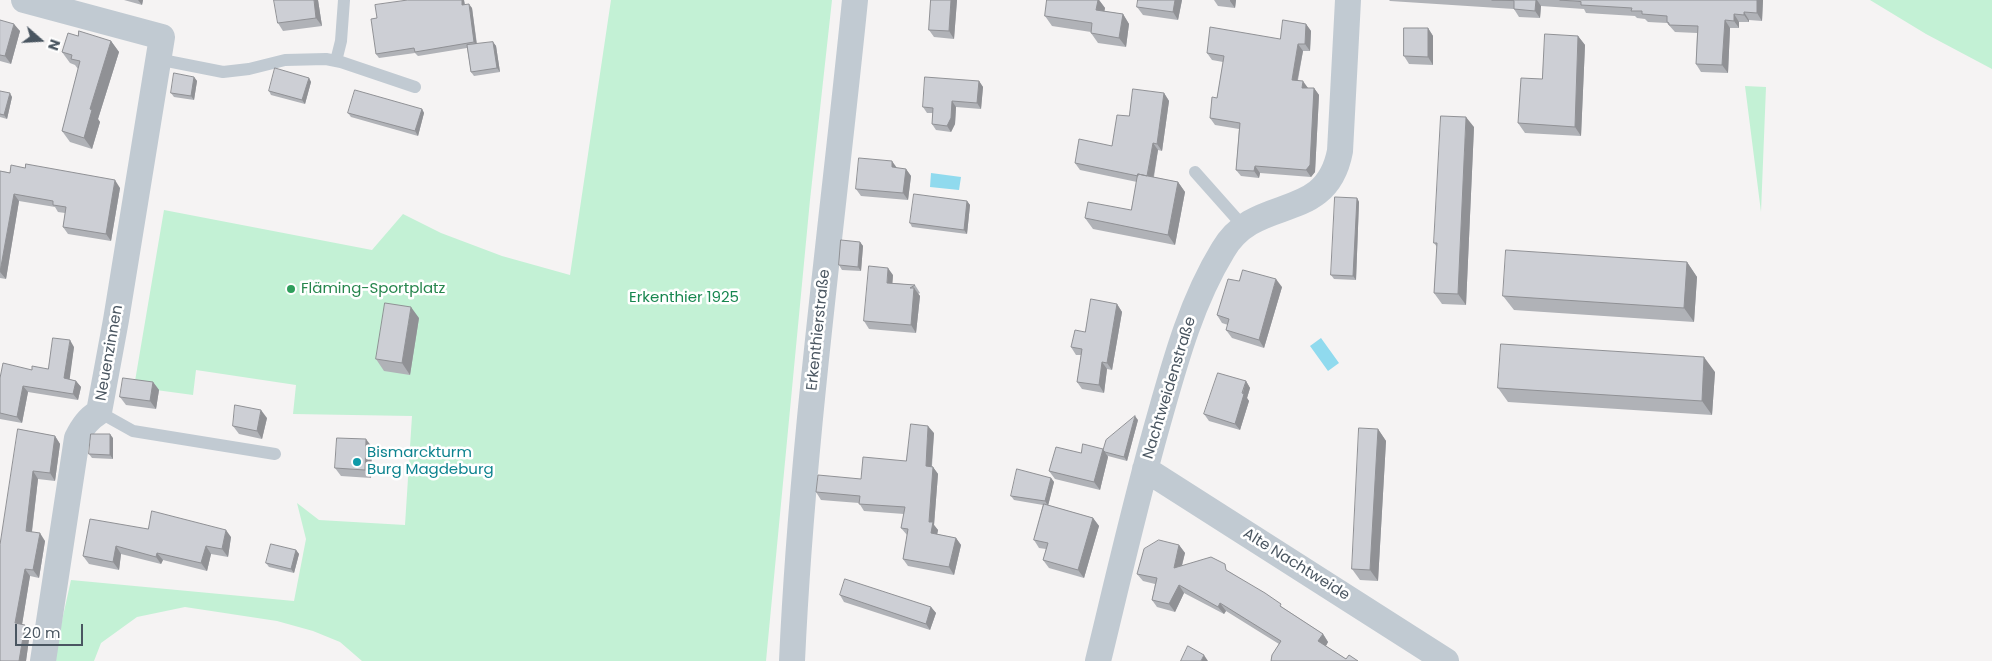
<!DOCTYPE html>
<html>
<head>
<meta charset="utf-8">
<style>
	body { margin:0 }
	#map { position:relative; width:1992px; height:661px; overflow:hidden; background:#f5f3f3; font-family:Poppins,sans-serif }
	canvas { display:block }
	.north { position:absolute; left:15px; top:15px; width:50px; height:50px; -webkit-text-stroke:4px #fff; paint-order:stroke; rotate:109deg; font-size:14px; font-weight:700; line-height:20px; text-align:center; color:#4a5661 }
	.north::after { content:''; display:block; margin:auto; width:18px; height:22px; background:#4a5661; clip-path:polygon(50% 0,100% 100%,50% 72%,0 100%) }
	.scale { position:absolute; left:15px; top:624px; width:68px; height:22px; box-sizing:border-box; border:2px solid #4a5661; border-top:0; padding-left:6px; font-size:15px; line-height:18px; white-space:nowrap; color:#4a5661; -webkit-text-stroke:4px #fff; paint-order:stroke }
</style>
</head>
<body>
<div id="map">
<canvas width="1992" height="661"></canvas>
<div class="north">N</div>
<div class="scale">20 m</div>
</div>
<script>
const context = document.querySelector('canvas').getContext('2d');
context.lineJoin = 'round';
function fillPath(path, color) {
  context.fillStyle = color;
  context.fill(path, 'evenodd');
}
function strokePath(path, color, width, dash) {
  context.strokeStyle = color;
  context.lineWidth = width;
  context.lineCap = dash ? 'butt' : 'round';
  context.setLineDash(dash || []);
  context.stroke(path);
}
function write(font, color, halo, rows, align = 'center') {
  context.font = font + ' Poppins,sans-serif';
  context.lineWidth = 5;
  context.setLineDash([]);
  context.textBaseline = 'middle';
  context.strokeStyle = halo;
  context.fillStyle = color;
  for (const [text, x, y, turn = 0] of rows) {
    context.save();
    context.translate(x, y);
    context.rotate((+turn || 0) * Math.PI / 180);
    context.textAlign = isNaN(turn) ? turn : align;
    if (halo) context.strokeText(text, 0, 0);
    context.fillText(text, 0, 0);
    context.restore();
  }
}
const green = new Path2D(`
	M611,0H832L810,200L766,661H362L340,642L313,631L277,621L185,607L137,617L101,643L94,661H53L71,580L294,601L306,539L297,503L319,520L405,525L412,416L293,414L296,385L196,370L193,395L134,387L164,210L372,250L403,214L441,233L502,256L570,275Z
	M1870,0H1992V69L1926,34Z
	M1745,86L1766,87L1761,212Z`);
const water = new Path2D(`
	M931,173L961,177L959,190L930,187Z
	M1321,338L1339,363L1328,371L1310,346Z`);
const service = new Path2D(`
	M157,59L223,72L249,69L285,60L326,59L341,62L415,87
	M336,61L341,41L344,0
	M1195,172L1243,226
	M99,412L133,431L275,454`);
const minor = new Path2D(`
	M24,0L162,37L116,320L99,412C88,419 83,426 77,438L43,661
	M1145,469L1446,661
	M792,661C802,440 833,220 855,0
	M1098,661C1117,583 1135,504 1157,426C1174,366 1190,304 1223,250C1256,193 1326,225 1340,151L1348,0`);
const wall = new Path2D(`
	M124,0H143L142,5Z
	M318,0L322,26L283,31L278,23Z
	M408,0H464L465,4L472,8L477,44L493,42L496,46L500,72L474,76L471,72L467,48L418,56L415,53L379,58L376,54Z
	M931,0H957L954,39L934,37L929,30Z
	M1047,0H1099L1105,8L1104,11L1123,14L1129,24L1126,47L1098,43L1091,33V32L1052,26L1045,16Z
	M1182,0L1178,20L1143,15L1137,7Z
	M1214,0H1236L1235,8L1218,6Z
	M1389,0H1763L1762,21L1749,20V22H1739V28H1730L1728,73L1701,72L1696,64L1697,33L1675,32L1667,23L1648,22L1645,19L1637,18L1635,16L1586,13L1584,9L1541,6L1540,18L1519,17L1514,9L1390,1Z
	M0,20L20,31L11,64L0,61Z
	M1306,24L1311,31L1310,51H1303L1298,80L1308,88H1314L1319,95L1315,172L1311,177L1260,173L1259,178L1241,176L1236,170L1239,129L1215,125L1210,118L1217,98L1223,62L1212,60L1207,53L1280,39Z
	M1428,28L1433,36V65L1409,64L1404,56Z
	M78,36L111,41L119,52L98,119L100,122L92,149L70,142L62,131L78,69L75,65L70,63L62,52Z
	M1578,36L1585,45L1581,136L1525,133L1518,123L1542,79Z
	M194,77L197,81L194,100L174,97L171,93Z
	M309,78L311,82L305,104L271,95L269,91Z
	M979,81L983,87L981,109L956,107L955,124L951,132L936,130L932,124L933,113H927L923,107Z
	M0,91L12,97L7,119L0,117Z
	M1164,93L1169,101L1162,151L1158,150L1154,177L1178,182L1185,192L1175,245L1093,229L1085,218L1131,210L1137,182L1080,170L1075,163L1112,146L1129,116Z
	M422,109L424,113L418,136L351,117L348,113Z
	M1474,127L1466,305L1442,304L1434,293L1437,247L1434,243Z
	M897,168L906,169L911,176L908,200L861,196L856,189Z
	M0,171L120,188L111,241L68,234L63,227L65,213L58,212L55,207L19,201L6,279L0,278Z
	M1357,198L1359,202L1356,280L1334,279L1331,275Z
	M967,201L970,205L967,234L912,227L910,223Z
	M860,242L863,246L861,271L842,270L839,265Z
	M1687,262L1697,277L1694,322L1514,310L1503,296Z
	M893,275L892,283L915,285L920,293L918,294L920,296L916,333L869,329L864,321Z
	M1239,281L1282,287L1264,348L1232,338L1226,330L1228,325L1222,323L1217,315Z
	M1117,304L1122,312L1112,370L1107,369L1104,393L1082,389L1077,382L1081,355H1076L1071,347L1085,332Z
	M419,318L410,375L384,371L376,359Z
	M74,347L69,379L76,381L81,387L78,400L28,392L22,423L0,419V378L32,370L48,369Z
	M1715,372L1712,415L1508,402L1498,388Z
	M1246,381L1250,388L1247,398L1249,401L1240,430L1209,421L1204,414Z
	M153,382L159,390L156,409L126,405L120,397Z
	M267,418L262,439L239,434L233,426Z
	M1138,420L1127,461L1108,456V457L1100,490L1055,479L1049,471L1081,453L1103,450Z
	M18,429L55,436L60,444L55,481L38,479L32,532L45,541L39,578L30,576L22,624L30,632L26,661H0Z
	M1378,429L1386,441L1378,581L1360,580L1352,569Z
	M934,433L932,466L933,467L938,474L934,525L938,530L937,534L956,538L961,545L954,575L908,566L903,559L907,535L901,528L904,514L864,511L859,503L821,500L816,492L861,479L906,461Z
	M113,438V459L92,458L89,454Z
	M372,447L371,478L341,476L335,468Z
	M1051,478L1054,482L1048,505L1093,518L1099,526L1084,578L1049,568L1043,560L1046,549L1039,548L1034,540L1043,505L1014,500L1011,496Z
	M148,529L231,537L228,557L211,554L207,571L163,560L161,564L121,554L119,570L89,564L83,556Z
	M1179,545L1185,553L1182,566L1230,572L1285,609L1323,634L1328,642L1326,646L1346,659L1358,661H1271L1279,644L1226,611L1224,614L1184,593L1175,612L1157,607L1152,600L1155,584L1143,581L1137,574Z
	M296,550L299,554L294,573L269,567L266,563Z
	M840,595L931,607L936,613L930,630L844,602Z`);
const shadedWall = new Path2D(`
	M138,0H143L142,5Z
	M314,0H318L322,26L316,18Z
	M462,0H464L465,9L462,5Z
	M951,0H957L954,39L949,31Z
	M1098,0H1099L1105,8L1103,20L1096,10Z
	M1175,0H1182L1178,20L1173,12Z
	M1230,0H1236L1235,8L1230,1Z
	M1536,0H1537L1541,6L1540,18L1535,11Z
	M1757,0H1763L1762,21L1757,13Z
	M469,4L472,8L477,47L474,42Z
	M1744,12L1749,20V22L1744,15Z
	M1123,14L1129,24L1126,47L1119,38Z
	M1734,14L1739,22V28L1734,21Z
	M1725,20L1730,28L1728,73L1722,65Z
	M14,24L20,31L11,64L5,56Z
	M1306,24L1311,31L1310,51L1305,44Z
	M1428,28L1433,36V65L1428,57Z
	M1578,36L1585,45L1581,136L1575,127Z
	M111,41L119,52L98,119L100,122L92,149L84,138L90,109Z
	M493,42L496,46L500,72L497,68Z
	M1298,44L1303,51L1296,87L1292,80Z
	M194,77L197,81L194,100L191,96Z
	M309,78L311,82L305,104L302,100Z
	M979,81L983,87L981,109L977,103Z
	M1303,81L1308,88H1302Z
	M1314,88L1319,95L1315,172L1311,177L1306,170Z
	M10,93L12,97L7,119L4,115Z
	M1164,93L1169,101L1162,151L1157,144Z
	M952,101L956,107L955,124L951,132L947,126Z
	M422,109L424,113L418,136L415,131Z
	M1466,117L1474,127L1466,305L1458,294Z
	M1153,143L1158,150L1152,185L1147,178Z
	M892,161L897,168L892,167Z
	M1255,166L1260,173L1259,178L1254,171Z
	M906,169L911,176L908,200L903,193Z
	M115,180L120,188L111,241L106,234Z
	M1178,182L1185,192L1175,245L1168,235Z
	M14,194L19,201L6,279L0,272Z
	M1357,198L1359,202L1356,280L1353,276Z
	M967,201L970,205L967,234L964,230Z
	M860,242L863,246L861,271L858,267Z
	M1687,262L1697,277L1694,322L1684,308Z
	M888,268L893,275L892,290L887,283Z
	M1276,279L1282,287L1264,348L1259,340Z
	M914,288L920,296L916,333L911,325Z
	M1117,304L1122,312L1112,370L1107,363Z
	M411,307L419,318L410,375L402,363Z
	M70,340L74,347L69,384L64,378Z
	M1704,357L1715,372L1712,415L1702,401Z
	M1102,362L1107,369L1104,393L1099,385Z
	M76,381L81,387L78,400L73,394Z
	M1246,381L1250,388L1247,398L1249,401L1240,430L1235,424Z
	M153,382L159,390L156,409L150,401Z
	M23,386L28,392L22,423L17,417Z
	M261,410L267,418L262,439L257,431Z
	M1135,416L1138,420L1127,461L1124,457Z
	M928,426L934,433L931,473L926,466Z
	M1378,429L1386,441L1378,581L1370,570Z
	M110,434L113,438V459L110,455Z
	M55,436L60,444L55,481L50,473Z
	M366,439L372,447L371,478L365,470Z
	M1103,449L1108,457L1100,490L1094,482Z
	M933,467L938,474L934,525L938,530L936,541L931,533L929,522Z
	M33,471L38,479L31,538L26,531Z
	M1051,478L1054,482L1048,506L1045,501Z
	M1093,518L1099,526L1084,578L1078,570Z
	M226,530L231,537L228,557L222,549Z
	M40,533L45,541L39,578L33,570Z
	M956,538L961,545L954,575L949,567Z
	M1179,545L1185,553L1179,576L1174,568Z
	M116,546L121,554L119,570L113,562Z
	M206,546L211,554L207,571L201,563Z
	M296,550L299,554L294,573L291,569Z
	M157,553L163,560L161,564L156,557Z
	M25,569L30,576L21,631L15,623Z
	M1179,585L1184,593L1175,612L1169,604Z
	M1220,603L1226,611L1224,614L1218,607Z
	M931,607L936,613L930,630L926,624Z
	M25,625L30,632L26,661H19Z
	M1323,634L1328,642L1324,649L1318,641Z
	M1204,655L1208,661H1201Z`);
const building = new Path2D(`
	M274,0H314L316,18L278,23Z
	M408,0H462V5L469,4L474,42L415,52L414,48L376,54L371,19L377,18L375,5Z
	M931,0H951L949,31L929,30Z
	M1047,0H1098L1096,10L1123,14L1119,38L1091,33L1092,23L1045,16Z
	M1138,0H1175L1173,12L1137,7Z
	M1492,0H1536L1535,11L1514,9V1Z
	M1560,0H1757V13L1744,12V15L1734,14V21L1725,20L1722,65L1696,64L1698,26L1669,25V23L1667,22V16L1642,14V11H1631L1632,8L1581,5V2Z
	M0,20L14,24L5,56L0,55Z
	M1283,20L1306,24L1305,44H1298L1292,80L1303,81L1302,88H1314L1310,165L1306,170L1255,166L1254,171L1236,170L1240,123L1210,118L1212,97L1217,98L1224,56L1207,53L1210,27L1280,39Z
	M1404,28H1428V57L1404,56Z
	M79,31L111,41L90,109L92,110L84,138L62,131L80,61L71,59L72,55L62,52L68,33L78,36Z
	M1545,34L1578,36L1575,127L1518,123L1521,78L1542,79Z
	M493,42L497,68L471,72L467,45Z
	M275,68L309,78L302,100L269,91Z
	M174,73L194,77L191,96L171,93Z
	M925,77L979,81L977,103L952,101L951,118L947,126L932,124L933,108L923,107Z
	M1133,89L1164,93L1157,144L1153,143L1147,176L1138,174V176L1075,163L1079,139L1112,146L1117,115L1129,116Z
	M355,90L422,109L415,131L348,113Z
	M0,91L10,93L4,115L0,114Z
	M1441,116L1466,117L1458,294L1434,293L1437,243H1434Z
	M859,158L892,161V167L906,169L903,193L856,189Z
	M26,164L115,180L106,234L63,227L66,207L53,205V201L14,194L0,272V171L10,173L11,165L25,168Z
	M1138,174L1178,182L1168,235L1085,218L1088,202L1131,210Z
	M914,194L967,201L964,230L910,223Z
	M1335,197L1357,198L1353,276L1331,275Z
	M841,240L860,242L858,267L839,265Z
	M1506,250L1687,262L1684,308L1503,296Z
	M869,266L888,268L887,283L915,285L910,288H914L911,325L864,321Z
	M1243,270L1276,279L1259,340L1226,330L1229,319L1217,315L1228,279L1239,281Z
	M1091,299L1117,304L1107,363L1102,362L1099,385L1077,382L1082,349L1071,347L1075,330L1085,332Z
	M385,303L411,307L402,363L376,359Z
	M53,338L70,340L64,378L76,381L73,394L23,386L17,417L0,413V378L3,363L32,370V366L48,369Z
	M1501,344L1704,357L1702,401L1498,388Z
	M1218,373L1246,381L1242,393L1244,394L1235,424L1204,414Z
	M123,378L153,382L150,401L120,397Z
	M235,405L261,410L257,431L233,426Z
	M1135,416L1124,457L1105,452L1103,450L1106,440Z
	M911,424L928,426L926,466L933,467L929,522H933L931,533L956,538L949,567L903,559L908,529L901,528L905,507L859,504L860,496L816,492L818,475L861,479L863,457L906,461Z
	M1359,428L1378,429L1370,570L1352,569Z
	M18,429L55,436L50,473L33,471L26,531L40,533L33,570L25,569L15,623L25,625L19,661H0V545Z
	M91,434H110V455L89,454Z
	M337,438L366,439L365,470L335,468Z
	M1083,444L1103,449L1094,482L1049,471L1056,447L1081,453Z
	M1017,469L1051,478L1045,501L1011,496Z
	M1044,504L1093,518L1078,570L1043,560L1048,543L1034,540Z
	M152,511L226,530L222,549L206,546L201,563L157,553L156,557L116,546L113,562L83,556L90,519L148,529Z
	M1159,540L1179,545L1174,568L1211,557L1225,564L1226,570L1265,593L1281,604L1280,606L1323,634L1318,641L1346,659L1349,655L1358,661H1271L1272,655L1281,641L1220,603L1218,607L1179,585L1169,604L1152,600L1157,578L1137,574L1144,549Z
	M271,544L296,550L291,569L266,563Z
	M845,579L931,607L926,624L840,595Z
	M1188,646L1204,655L1201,661H1181Z`);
const markers = [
	[291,289,5,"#2e9e5b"],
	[357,462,5,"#0f9aa8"]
];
const leisureNames = [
	["Fläming-Sportplatz",301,289]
];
const parkNames = [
	["Erkenthier 1925",684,298]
];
const streetNames = [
	["Erkenthierstraße",819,330,-84],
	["Neuenzinnen",110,353,-80],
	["Nachtweidenstraße",1170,388,-73],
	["Alte Nachtweide",1296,565,32]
];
const cultureNames = [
	["Bismarckturm",367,453],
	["Burg Magdeburg",367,470]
];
fillPath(green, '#c3f1d5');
fillPath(water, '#90daee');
strokePath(service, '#c1cad2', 12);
strokePath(minor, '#c1cad2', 26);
fillPath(wall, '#b0b2b7');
fillPath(shadedWall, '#909195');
fillPath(building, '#cdcfd5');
strokePath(building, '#909195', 1);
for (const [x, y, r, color] of markers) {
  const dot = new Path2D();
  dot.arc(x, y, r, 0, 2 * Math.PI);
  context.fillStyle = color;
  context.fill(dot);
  strokePath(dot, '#fff', 2);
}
write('15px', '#27864d', '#fff', leisureNames, 'left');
write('15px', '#17864f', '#fff', parkNames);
write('15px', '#4a5661', '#fff', streetNames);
write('15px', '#0d838f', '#fff', cultureNames, 'left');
</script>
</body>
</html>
